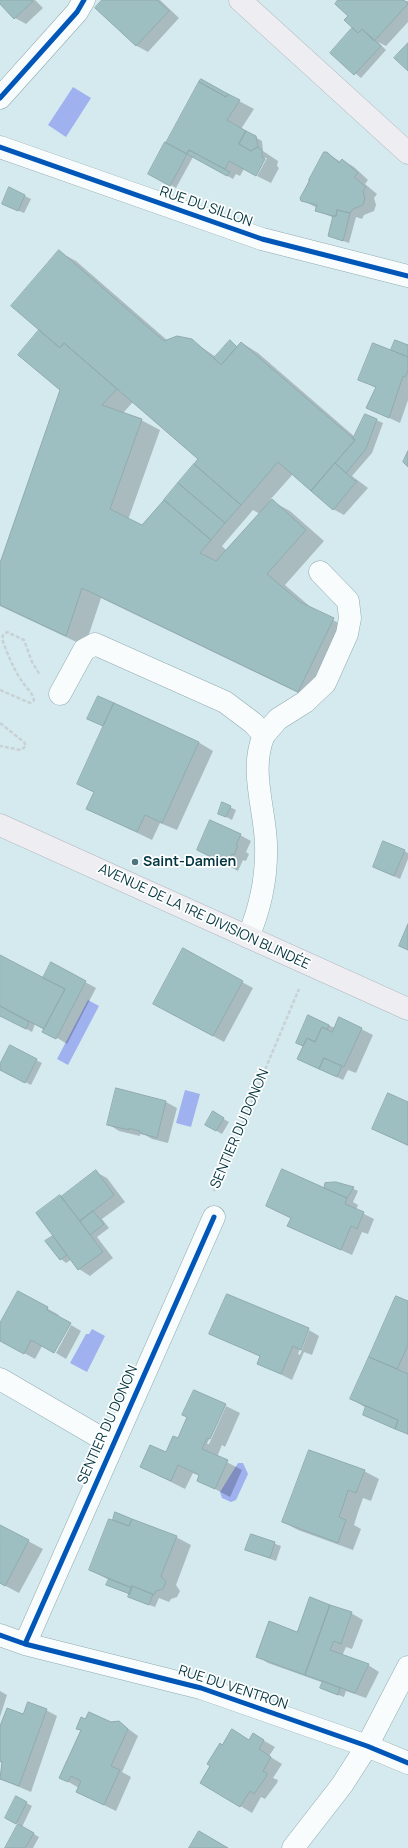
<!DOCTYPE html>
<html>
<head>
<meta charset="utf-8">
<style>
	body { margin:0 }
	canvas { display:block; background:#d4eaef }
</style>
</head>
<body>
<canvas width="408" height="1848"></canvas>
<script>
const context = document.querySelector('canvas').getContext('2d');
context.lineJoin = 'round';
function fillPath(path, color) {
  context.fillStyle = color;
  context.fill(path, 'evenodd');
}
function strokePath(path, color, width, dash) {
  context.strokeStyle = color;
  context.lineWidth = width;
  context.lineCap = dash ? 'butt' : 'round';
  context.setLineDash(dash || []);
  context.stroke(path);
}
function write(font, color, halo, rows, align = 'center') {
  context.font = font + ' Manrope,sans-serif';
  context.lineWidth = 3.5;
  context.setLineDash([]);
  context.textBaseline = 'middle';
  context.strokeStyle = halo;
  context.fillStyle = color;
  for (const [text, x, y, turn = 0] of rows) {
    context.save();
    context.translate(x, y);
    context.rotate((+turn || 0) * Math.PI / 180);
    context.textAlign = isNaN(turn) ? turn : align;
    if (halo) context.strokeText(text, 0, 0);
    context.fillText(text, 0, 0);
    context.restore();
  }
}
const water = new Path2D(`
	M73,87L91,98L66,137L48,125Z
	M88,1000L99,1006L68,1065L57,1059Z
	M185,1090L200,1094L191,1127L176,1123Z
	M92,1329L105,1336L87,1372L70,1363L86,1334H89Z
	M238,1463H243L248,1474L236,1500L231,1502L222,1498L220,1492Z`);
const shadow = new Path2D(`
	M0,0H35L43,8L26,24L15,18L0,2Z
	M104,0H160L179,18L148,52L137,46L97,8Z
	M339,0L408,1V22L386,46L378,42L386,50L361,78L331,53L353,30L357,31Z
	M239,101L254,109L241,129L262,141L263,151L278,161L277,166L279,168L271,183L257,176L267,158H264L255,175L244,169L240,176L236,174L233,179L193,157L176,188L149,173Z
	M327,153L341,162L343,160L354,167L368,180L365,184L377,194L374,198L376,205L374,211L364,215L362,219L356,217L349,243L329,236L334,218L316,210L317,208L302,200L301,198L309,180Z
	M25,196L31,199L24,213L9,207Z
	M59,252L76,261L168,341L191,340L216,357L230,342L238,347L242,343L258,353L355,437L365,415L383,423L372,453L352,476L368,488L344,515L333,509L293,474L270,500L290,511L324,541L285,585L314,610L352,630L317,702L101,598L85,646L0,606V566L61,390L40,330ZM133,402L200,459L142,526L128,520L160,430L141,420L123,413ZM253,510L260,514L227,551L222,546Z
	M408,346V400L400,423L368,408L376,388L359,379L397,352Z
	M98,697L198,742L213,751L177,830L160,823L152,840L88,809L95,793L78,784L104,726L88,719Z
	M230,807L236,810L232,820L219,813Z
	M240,835L251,841L246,852L249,854L246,861L243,860L238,871L198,850Z
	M404,851L408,853V859L400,879L374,867Z
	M0,956L43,979L85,982L96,988L67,1044L35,1024L32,1032L0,1015Z
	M242,982L253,988L224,1042L165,1010Z
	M308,1016L335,1028L339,1018L373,1035L356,1073L348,1070L343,1080L299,1059L304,1047L298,1043Z
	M10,1047L42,1063L31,1085L0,1069Z
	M117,1089L166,1102L177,1108L168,1143L152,1139L145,1135L140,1134V1136L119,1131L108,1124Z
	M408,1103V1146L373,1129Z
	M213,1113L229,1122L222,1134L206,1125Z
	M96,1172L107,1178L125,1202L102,1219L109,1228L97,1237L113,1258L90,1276L79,1269L72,1259L66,1263L61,1259L57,1239L60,1196L62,1197Z
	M352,1188L358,1191L353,1202L358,1205L356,1210L374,1219L368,1234L362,1232L352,1255L288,1226L291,1218L267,1206L325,1189Z
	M18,1292L59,1315L35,1359L0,1340V1325Z
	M396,1297L408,1302V1435L352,1399Z
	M71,1325L81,1331L66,1359L56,1353Z
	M307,1329L298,1354L300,1355L309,1330L319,1336L312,1355L304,1352L292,1380L258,1363L261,1357L211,1333Z
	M224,1405L207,1444H209L226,1406L240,1413L225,1447L222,1445L217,1457L242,1470L230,1497L198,1480L200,1476L193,1473L185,1489L141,1467L166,1453L178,1439Z
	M364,1471L379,1479L371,1501L363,1498L358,1512L354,1525L361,1529L353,1550L298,1530L283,1522Z
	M118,1522L176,1537L191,1545L176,1585L180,1591L177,1597L171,1599L169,1602L159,1598L155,1607L135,1600L131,1595L108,1585L109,1580L90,1570Z
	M0,1526L43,1549L19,1593L0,1583Z
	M251,1535L281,1546L276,1561L247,1550Z
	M351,1613L363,1620L352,1649L346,1647L342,1656L368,1665L379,1672L366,1698L346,1691L344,1697L327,1691L322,1688L324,1683L268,1663L257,1656L298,1633Z
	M0,1691L7,1695L0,1717Z
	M46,1710L57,1716L31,1792L0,1779L2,1763L0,1762V1729L23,1715Z
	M86,1720L119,1722L138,1736L122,1772L131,1777L116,1811L77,1792L79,1788L60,1777L82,1731L78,1728Z
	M254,1735L275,1747L269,1756L282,1764L273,1778L278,1780L277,1783L265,1799L261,1797L252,1813L201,1782L223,1746L250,1741Z
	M17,1798L32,1806L22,1827L39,1837L33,1848H6L19,1824L7,1818Z`);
const building = new Path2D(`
	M0,0H31L33,1L14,19L0,4Z
	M102,0H157L169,11L136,46L95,8Z
	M338,0H404L408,4L374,41L362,29L358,33L344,20L348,16L335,4Z
	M352,28L358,33L362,29L381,46L354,75L330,53Z
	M408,43V71L394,58Z
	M201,79L228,94L226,97L199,82Z
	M199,82L226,97L228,94L240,100L227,120L246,131L239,144L251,151L257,147L262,150V157L265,159L256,176L229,161L225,169L189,150L187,154L166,143Z
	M246,131L256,136L258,147L251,151L239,144Z
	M165,142L187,154L170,186L148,174Z
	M189,150L230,172L227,176L187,154Z
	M324,152H327L339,163L342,159L358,173L354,177L366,187L363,191L365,198L363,205L353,209L350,213L337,210L336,216H333L315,211L317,205L301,201L300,198L310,180H309Z
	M9,187L25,195L18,211L2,204Z
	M337,210L350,213L343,241L328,236L333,216H336Z
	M59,250L164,341L177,336L192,339L221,365L241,342L355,440L311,491L278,462L241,505L194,464L198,459L64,343L60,348L11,306Z
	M39,330L60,348L64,343L117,389L102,405L142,419L110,509L142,525L164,500L211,540L200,553L216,561L272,499L306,530L267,574L300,602L334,618L298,692L82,588L66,636L0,605V563L60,390L18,355Z
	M230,340L237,347L221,365L214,358Z
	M395,340L408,345V357L391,350Z
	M373,343L408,357V371L405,377L403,376L389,418L366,408L376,387L358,380Z
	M365,414L377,419L366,449L346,473L335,463L355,440L353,439Z
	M408,451V467L403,462Z
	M335,463L355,481H357L333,510L311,491Z
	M194,464L241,505L225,523L178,483Z
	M178,483L225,523L211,540L164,500Z
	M98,696L114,703L103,726L87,719Z
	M114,703L199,742L162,823L145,815L137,832L86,809L94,792L77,784Z
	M222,802L231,806L226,817L218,814Z
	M210,820L241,834L236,845L238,846L234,855L232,854L227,865L197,850Z
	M383,841L405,850L394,876L373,867Z
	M408,924V950L399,946Z
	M183,948L243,981L213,1036L153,1004Z
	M0,955L65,989L44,1029L0,1006Z
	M51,962L86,981L56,1039L42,1032L65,989L43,978Z
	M0,1006L29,1022L26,1029L0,1016Z
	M308,1015L329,1025L327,1030L322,1027L315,1042L307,1038L303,1046L296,1043Z
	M339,1017L362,1028L344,1067L324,1058L319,1069L297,1059L307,1038L315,1042L322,1027L332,1032Z
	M10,1045L37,1059L25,1083L0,1070V1064Z
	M324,1058L342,1066L337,1077L319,1069Z
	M116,1088L166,1101L157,1138L140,1133V1131L135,1130L129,1128V1130L107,1125Z
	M388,1093L408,1102V1145L372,1129Z
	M213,1111L224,1118L216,1131L205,1125Z
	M282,1169L347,1198L345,1204L364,1212L357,1229L351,1226L341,1250L287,1226L291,1218L266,1206Z
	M96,1170L114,1195L80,1221L61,1197Z
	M336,1182L354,1187L347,1198L324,1188L325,1183Z
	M60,1195L103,1252L78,1270L36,1213Z
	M93,1211L104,1224L90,1235L80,1221Z
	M53,1236L67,1255L60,1260L45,1241Z
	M18,1291L48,1307L47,1310L71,1323L54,1353L31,1340L24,1354L0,1341V1323Z
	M227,1294L309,1328L301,1350L293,1346L281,1374L257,1364L260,1356L209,1334Z
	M396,1296L408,1301V1345L397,1369L369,1357Z
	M369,1357L408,1374V1434L395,1429L398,1420L350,1399Z
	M194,1390L226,1404L210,1439L207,1438L202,1449L228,1460L215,1489L197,1481L199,1475L178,1465L171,1481L140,1467L150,1445L166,1452L173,1436L178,1438L187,1417L182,1415Z
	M366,1406L398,1420L395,1429L363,1415Z
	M309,1450L365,1470L356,1493L348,1490L344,1503L339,1517L346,1520L338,1543L282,1522Z
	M115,1512L132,1519L129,1526L113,1520Z
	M109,1519L129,1526L132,1519L177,1536L161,1576L166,1582L163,1589L156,1591L154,1595L132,1586V1588L89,1570Z
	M0,1525L29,1540L5,1586L0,1583Z
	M251,1534L275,1542L270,1558L245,1550Z
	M109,1579L132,1588L130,1594L106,1585Z
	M132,1586L153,1594L149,1605L128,1597Z
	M310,1597L330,1605L305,1675L256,1657L269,1621L297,1632Z
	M330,1605L352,1612L341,1644L334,1641L330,1650L369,1664L355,1693L305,1675Z
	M323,1681L340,1688L338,1695L320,1688Z
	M28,1702L47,1709L19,1786L0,1779L2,1762L0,1761V1726L7,1708L23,1714Z
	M89,1712L111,1722L119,1721L128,1729L111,1766L120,1770L104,1805L76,1792L81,1781L71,1776L68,1782L59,1778L81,1730L76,1729L81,1717L85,1719Z
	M232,1729L249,1740L253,1733L264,1740L259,1749L271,1757L263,1771L267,1773L266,1777L254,1794L250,1791L240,1807L200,1783L210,1766L207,1764L220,1743L222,1745Z
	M16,1796L27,1802L16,1824L5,1818Z
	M18,1824L34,1833L25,1848H5Z
	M199,1831L228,1848H189Z`);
const path = new Path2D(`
	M0,690L30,703L34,700C33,694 28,689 24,684C14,671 8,655 2,639L3,635L7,632L24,640L32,662L40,675
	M0,723L24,742L26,746L21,750L0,746
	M214,1191L299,989`);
const minor = new Path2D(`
	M0,98L77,12L84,0
	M0,147L262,239L408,276
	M60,694L84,650L95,644L225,702L253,723L264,735C249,769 265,809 266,844C267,876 260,909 248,937
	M264,735L278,719L305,702L325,683L347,634L350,618L348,601L320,572
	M0,1379L113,1445
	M0,1635L25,1644L201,1688L367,1746L408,1763
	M25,1644L214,1217
	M293,1848L342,1785L367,1746L408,1667`);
const major = new Path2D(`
	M240,0L408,153
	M0,825L408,1009`);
const cycleway = new Path2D(`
	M0,98L77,12L84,0
	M0,147L262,239L408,276
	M0,1635L25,1644L201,1688L367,1746L408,1763
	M25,1644L214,1217`);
const markers = [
	[135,862,4,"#4c757d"]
];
const streetNames = [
	["RUE DU SILLON",206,207,19],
	["AVENUE DE LA 1RE DIVISION BLINDÉE",204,917,25],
	["SENTIER DU DONON",240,1129,-67],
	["SENTIER DU DONON",108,1425,-66],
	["RUE DU VENTRON",233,1688,18]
];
const poiNames = [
	["Saint-Damien",143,862]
];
fillPath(water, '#a0b1f0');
fillPath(shadow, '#0003');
fillPath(building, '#9ebfc1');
strokePath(building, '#90abae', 1);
strokePath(minor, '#90abb0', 23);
strokePath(major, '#aeb4bc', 23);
strokePath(path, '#c9d1d4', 2.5, [4, 2]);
strokePath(minor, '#f9fcfd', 22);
strokePath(major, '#eeedf1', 22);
strokePath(cycleway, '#0057b8', 5);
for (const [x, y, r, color] of markers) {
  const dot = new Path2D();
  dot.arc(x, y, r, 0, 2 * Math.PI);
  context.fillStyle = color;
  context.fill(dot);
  strokePath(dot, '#fff', 1.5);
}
write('14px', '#023640', '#fff', streetNames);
write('bold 14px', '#023640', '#fff', poiNames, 'left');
</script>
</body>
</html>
